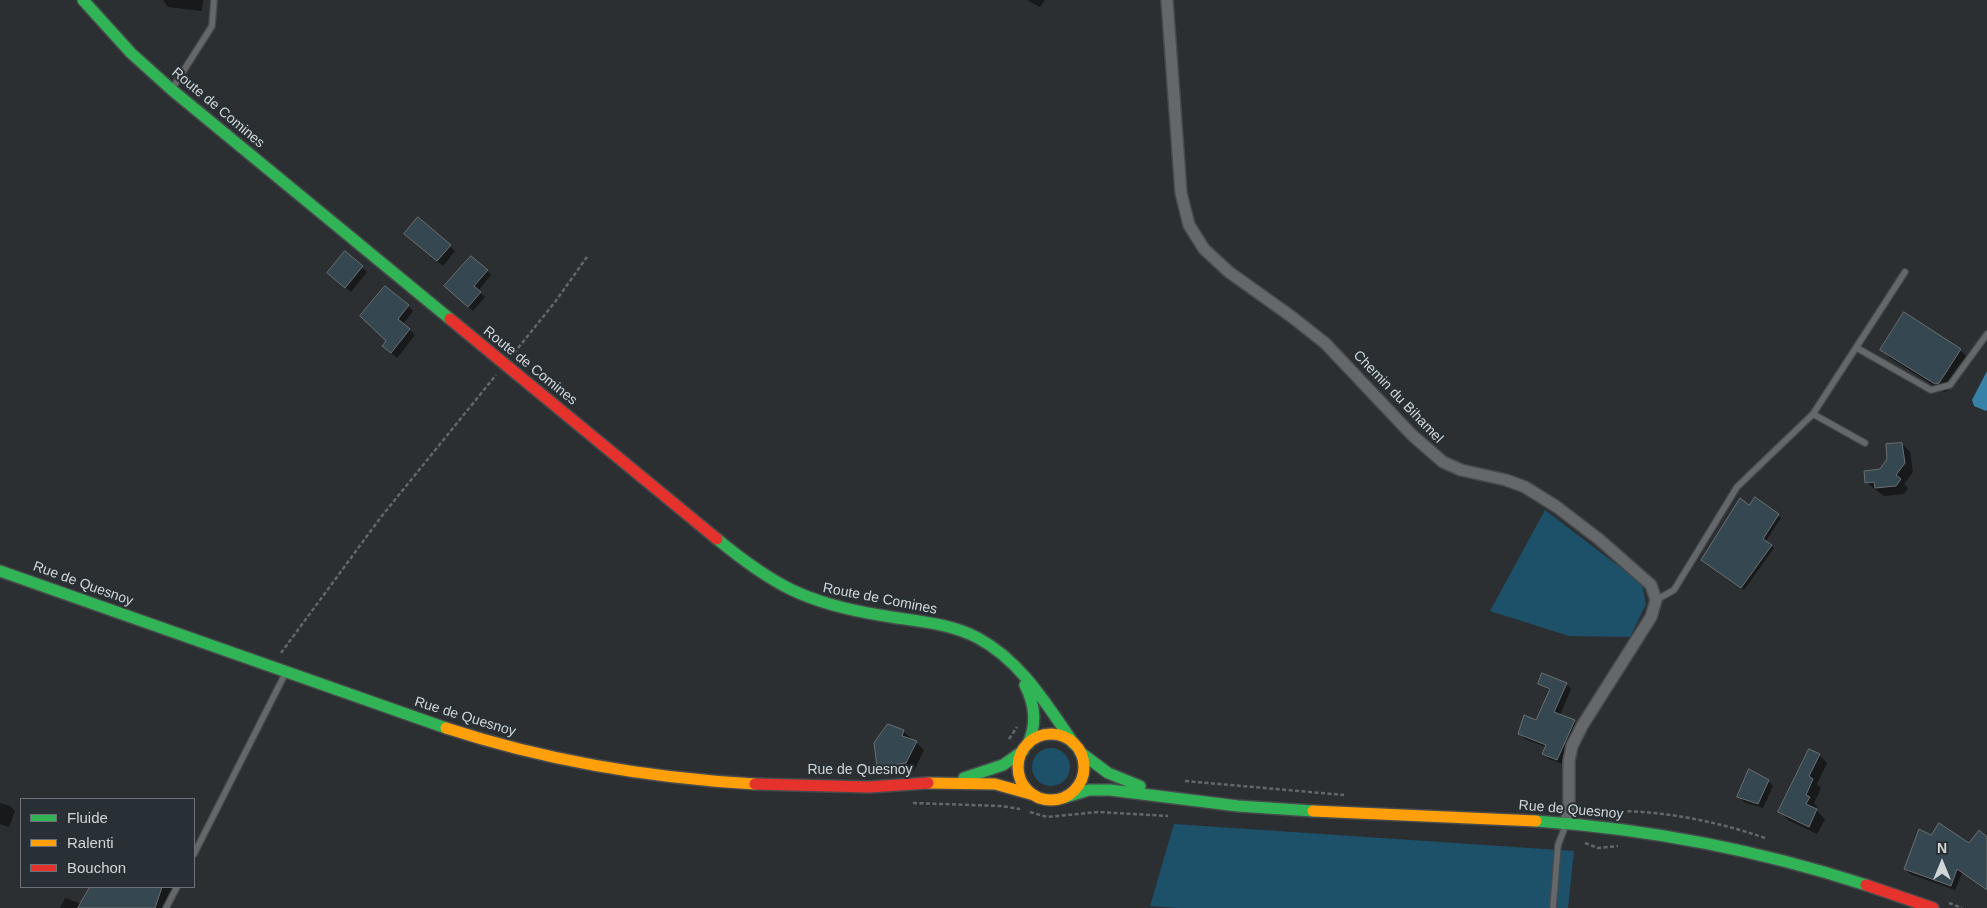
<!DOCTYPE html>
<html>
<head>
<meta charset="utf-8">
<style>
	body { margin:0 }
	#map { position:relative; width:1987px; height:908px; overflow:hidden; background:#2b2f32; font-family:Helvetica,sans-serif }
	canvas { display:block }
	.legend { position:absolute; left:20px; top:798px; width:175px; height:90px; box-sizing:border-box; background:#283035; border:1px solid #6c7277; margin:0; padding:6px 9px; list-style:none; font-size:15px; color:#d1d6d9 }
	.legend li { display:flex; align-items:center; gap:10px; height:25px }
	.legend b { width:25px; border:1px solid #6c7277 }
	.north { position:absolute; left:1917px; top:838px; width:50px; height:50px; -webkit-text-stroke:4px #283035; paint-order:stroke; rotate:0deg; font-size:14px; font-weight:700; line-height:20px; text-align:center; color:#d1d6d9 }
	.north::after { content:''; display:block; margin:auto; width:18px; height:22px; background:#d1d6d9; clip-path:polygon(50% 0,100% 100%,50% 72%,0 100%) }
</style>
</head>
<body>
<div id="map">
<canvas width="1987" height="908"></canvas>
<ul class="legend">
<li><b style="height:6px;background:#30b455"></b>Fluide</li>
<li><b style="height:6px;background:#ff9f0a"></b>Ralenti</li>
<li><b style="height:6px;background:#e5322d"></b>Bouchon</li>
</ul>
<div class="north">N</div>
</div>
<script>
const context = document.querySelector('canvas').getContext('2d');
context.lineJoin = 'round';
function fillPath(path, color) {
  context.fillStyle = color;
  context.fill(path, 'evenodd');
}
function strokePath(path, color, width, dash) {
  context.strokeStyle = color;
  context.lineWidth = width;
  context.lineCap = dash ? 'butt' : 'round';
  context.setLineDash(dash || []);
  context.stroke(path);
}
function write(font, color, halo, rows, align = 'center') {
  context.font = font + ' Helvetica,sans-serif';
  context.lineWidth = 4;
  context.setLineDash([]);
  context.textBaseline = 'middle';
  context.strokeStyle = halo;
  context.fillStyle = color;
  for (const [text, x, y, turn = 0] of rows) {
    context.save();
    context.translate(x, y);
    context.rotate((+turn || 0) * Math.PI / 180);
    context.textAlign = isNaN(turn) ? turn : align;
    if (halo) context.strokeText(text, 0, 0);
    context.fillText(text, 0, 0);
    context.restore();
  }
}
const green = new Path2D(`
	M1545,510L1642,584L1646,604L1630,637L1569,636L1490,611Z
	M1032 767a19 19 0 1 1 38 0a19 19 0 1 1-38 0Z
	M1174,824L1574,851L1568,908H1177L1150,906Z`);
const water = new Path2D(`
	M1987,371V410L1986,411L1974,406L1972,400Z`);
const shadow = new Path2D(`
	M163,0H203L202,11L168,7Z
	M1027,0H1045L1040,7Z
	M411,239L450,246L455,251L443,266Z
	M345,253L367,272L351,292L334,278Z
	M487,270L491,275L478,291L485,297L473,311L450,291Z
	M408,306L413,311L403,324L415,335L397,358L389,351L387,341L362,316Z
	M1882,350H1960L1968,358L1947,391L1944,392L1890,358Z
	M1902,444L1910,452L1913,472L1904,484L1908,488L1904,494L1884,496L1866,482L1880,470Z
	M1755,498L1781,518L1765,542L1774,548L1744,590L1702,560Z
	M1539,683L1566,684L1571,689L1560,715L1574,721L1580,726L1563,764L1549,759L1544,754L1546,747L1525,739L1519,734L1537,721L1550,691Z
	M903,731L924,750L914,771L887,774L878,766Z
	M1819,755L1827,763L1817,784L1821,788L1814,803L1817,806L1816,810L1825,819L1817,834L1788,820L1780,812Z
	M1768,781L1773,786L1763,808L1744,802L1739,796Z
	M0,803L10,806L15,811L9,827L0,824Z
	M1932,836L1969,845L1987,838V890L1962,873L1955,890L1910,874L1905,869Z
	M97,887H174L167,908H60L65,898L82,904L93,899Z`);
const building = new Path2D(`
	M418,217L451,245L437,261L404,234Z
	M345,251L363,266L345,288L327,273Z
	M471,256L488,270L474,286L481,292L468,307L444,286Z
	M385,286L409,305L398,319L410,329L391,353L382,346L386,341L360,316Z
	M1904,312L1961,349L1939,383L1935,384L1880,350Z
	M1902,443L1905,463L1896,475L1901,479L1896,486L1875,488L1874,482L1865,483L1864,471L1880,469L1887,459L1886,444Z
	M1755,497L1779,514L1763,539L1772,545L1741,588L1701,560L1740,498L1749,505Z
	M1542,673L1567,683L1554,712L1575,720L1557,760L1542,754L1546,745L1518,734L1524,715L1536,720L1550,689L1538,684Z
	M888,724L904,730L902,736L917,741L906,763L877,767L874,743Z
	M1809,749L1820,754L1809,776L1813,779L1806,795L1810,797L1806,804L1817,809L1809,827L1778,812Z
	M1749,769L1769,780L1758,804L1737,797Z
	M1939,823L1969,843L1979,830L1987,837V890L1957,869L1951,886L1904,869L1919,829L1931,835Z
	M90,887H162L155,908H78Z`);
const path = new Path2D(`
	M514,353L555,302L587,257
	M281,653L381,517L496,375
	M1009,739L1017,727
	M1185,781L1344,795
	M913,803L1001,806L1020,809
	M1621,811C1670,812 1719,822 1765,838
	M1030,812L1047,817L1098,812L1168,816
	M1585,843L1598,848L1618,846
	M1949,903L1962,908`);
const lane = new Path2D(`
	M172,89L212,26L214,0
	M1857,348L1931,390L1950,385L1987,334
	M1813,414L1865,443
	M1656,600L1674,590L1737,487L1813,414L1905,272
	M194,854L285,674
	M166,908L177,887
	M1553,908L1558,845L1565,827`);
const street = new Path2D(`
	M1167,0L1181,193L1189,225L1204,249L1229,272L1292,317L1325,343L1412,435L1443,462L1461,470L1506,480L1525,487L1557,507L1600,540L1651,585L1656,600L1651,617L1582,726L1572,746L1569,761V810L1566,823`);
const fast = new Path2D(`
	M83,0L131,53L172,90L450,319
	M717,539C773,585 806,603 879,615C911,621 948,622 978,638C1021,661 1047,705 1074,744
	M0,571L446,728
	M1025,685C1035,705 1037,723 1028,744
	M1080,752L1108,773L1140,786
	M964,778L1003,765L1023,751
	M1066,797L1089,790H1110L1238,806L1313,811
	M1536,821C1648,829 1759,850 1866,885`);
const slow = new Path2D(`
	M446,728C547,761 649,778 755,784
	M1018 767a33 33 0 1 1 66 0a33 33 0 1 1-66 0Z
	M928,783L995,784L1034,795
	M1313,811L1536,821`);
const jam = new Path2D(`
	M450,319L717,539
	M755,784L869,787L928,783
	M1866,885L1933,908`);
const streetNames = [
	["Route de Comines",218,108,40],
	["Route de Comines",530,366,39],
	["Chemin du Bihamel",1398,397,46],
	["Rue de Quesnoy",83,584,20],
	["Route de Comines",880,599,11],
	["Rue de Quesnoy",465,717,17],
	["Rue de Quesnoy",860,770],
	["Rue de Quesnoy",1571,810,5]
];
fillPath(green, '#1d5069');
fillPath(water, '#3882a8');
fillPath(shadow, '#0007');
fillPath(building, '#354851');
strokePath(building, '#6b6f71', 1);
strokePath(lane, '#464a4c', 8);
strokePath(street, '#464a4c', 14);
strokePath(fast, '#464a4c', 14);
strokePath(slow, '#464a4c', 14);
strokePath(jam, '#464a4c', 14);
strokePath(path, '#646769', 2.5, [4, 2.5]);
strokePath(lane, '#65686a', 5.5);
strokePath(street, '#65686a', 11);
strokePath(fast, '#30b455', 11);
strokePath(slow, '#ff9f0a', 11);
strokePath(jam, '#e5322d', 11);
write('14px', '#d1d6d9', '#283035', streetNames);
</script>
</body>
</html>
